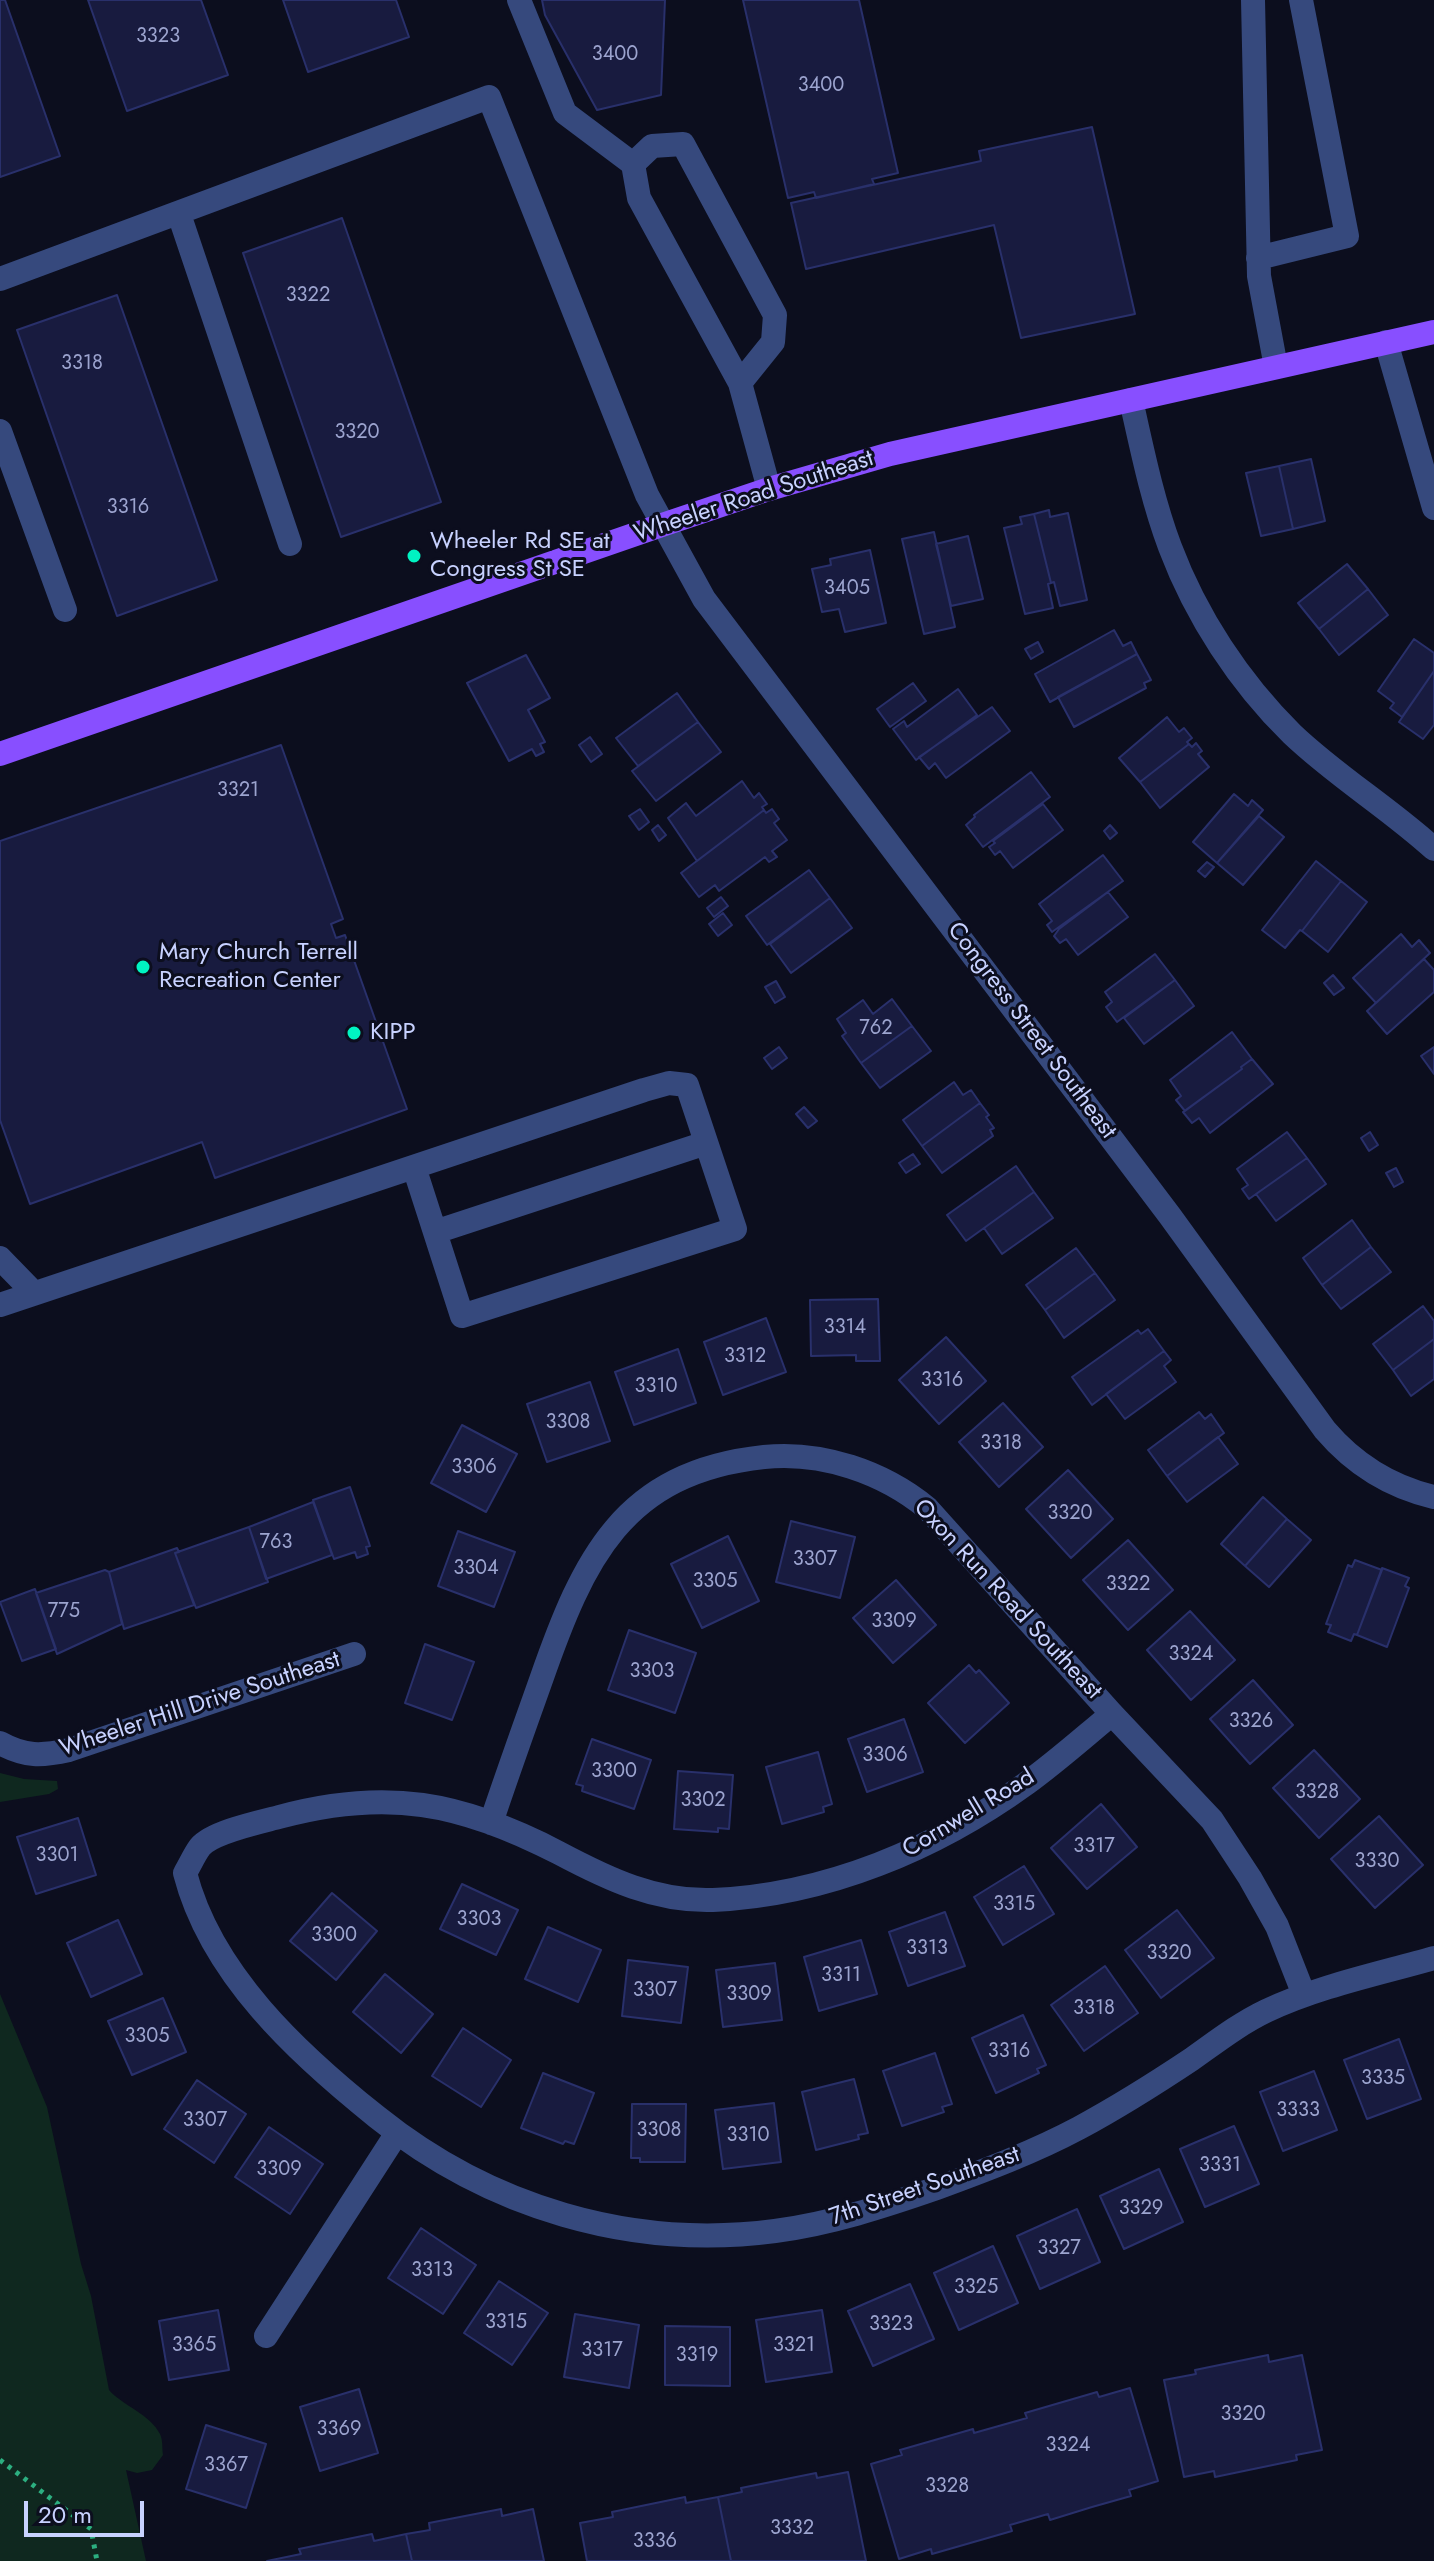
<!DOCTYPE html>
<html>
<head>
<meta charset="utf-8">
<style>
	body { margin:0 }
	#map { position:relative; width:1434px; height:2561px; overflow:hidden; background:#0c0e1e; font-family:Jost,sans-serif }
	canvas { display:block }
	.scale { position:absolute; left:24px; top:2501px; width:120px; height:36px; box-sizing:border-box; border:4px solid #c8d2ff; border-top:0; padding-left:10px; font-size:24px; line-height:28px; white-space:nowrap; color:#c8d2ff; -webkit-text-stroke:6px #0c0e1e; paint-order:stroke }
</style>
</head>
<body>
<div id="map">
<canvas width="1434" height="2561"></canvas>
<div class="scale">20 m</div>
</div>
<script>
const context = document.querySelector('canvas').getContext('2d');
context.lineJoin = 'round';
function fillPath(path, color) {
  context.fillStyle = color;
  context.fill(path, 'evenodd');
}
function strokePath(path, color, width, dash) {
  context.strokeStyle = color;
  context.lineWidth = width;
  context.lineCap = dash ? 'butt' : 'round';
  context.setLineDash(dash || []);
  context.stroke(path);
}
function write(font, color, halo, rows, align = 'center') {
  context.font = font + ' Jost,sans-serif';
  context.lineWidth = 6;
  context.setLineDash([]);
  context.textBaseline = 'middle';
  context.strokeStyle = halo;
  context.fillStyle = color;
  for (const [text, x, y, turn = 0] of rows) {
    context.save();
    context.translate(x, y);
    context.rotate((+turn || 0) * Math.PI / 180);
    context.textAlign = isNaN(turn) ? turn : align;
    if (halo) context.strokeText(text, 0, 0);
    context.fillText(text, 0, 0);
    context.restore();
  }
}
const green = new Path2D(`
	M0,1773L24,1779L57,1781L58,1789L49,1794L0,1802Z
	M0,1994L47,2107L81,2264L91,2296L109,2390C123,2406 150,2414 160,2434C163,2440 162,2449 163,2455L152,2470L137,2473L126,2470L146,2561H0Z`);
const building = new Path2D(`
	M0,0H5L60,156L0,177Z
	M88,0H201L228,75L127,111Z
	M283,0H396L409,37L308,72Z
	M542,0H665L661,95L597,110L545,15Z
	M743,0H859L898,173L872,179L874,184L816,198L814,192L788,198Z
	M1092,127L1135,314L1021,338L994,225L806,269L791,203L981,161L979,151Z
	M342,218L441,502L341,537L243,253Z
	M117,295L217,580L117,616L17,330Z
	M1311,459L1325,521L1293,529L1279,466Z
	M1279,466L1293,529L1261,536L1246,473Z
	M1049,510L1050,517L1068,513L1087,600L1060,606L1054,582L1051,583L1034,514Z
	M1034,514L1051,583L1048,584L1053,608L1025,614L1004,528L1022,524L1020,517Z
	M934,532L955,627L924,634L902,539Z
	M968,536L983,599L951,606L936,544Z
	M870,550L886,623L845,632L839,609L822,612L812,569L831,565L830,559Z
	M1347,564L1368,589L1319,629L1298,603Z
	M1368,589L1388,615L1339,655L1319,629Z
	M1114,630L1123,646L1131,642L1137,654L1050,702L1035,674Z
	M1414,639L1434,653V671L1402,717L1390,708L1394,703L1378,691Z
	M1038,642L1043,652L1031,659L1025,649Z
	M1137,654L1151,680L1144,683L1146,688L1074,727L1058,697Z
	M526,655L550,698L528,710L545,742L540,744L544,752L536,756L532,749L509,761L467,683Z
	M1434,671V725L1423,739L1399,722Z
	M913,683L926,701L890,727L877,709Z
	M958,689L977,715L916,760L893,729L904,721L907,727Z
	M677,693L698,722L638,766L616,738Z
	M992,707L1010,731L946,778L935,763L929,769L919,757Z
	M1167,717L1179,732L1184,728L1192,738L1187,742L1189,744L1140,782L1119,758Z
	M698,722L721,752L656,801L632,771Z
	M590,737L602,754L591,762L579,745Z
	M1196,743L1202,751L1198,754L1209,767L1160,808L1140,782L1189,744L1192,747Z
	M281,745L343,919L331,924L336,938L345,935L407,1109L215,1178L202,1142L30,1204L0,1120V841Z
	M1031,772L1050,797L983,847L966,825L975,817L974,815Z
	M742,781L754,798L759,793L767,804L762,807L764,810L697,861L668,818L686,803L696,816Z
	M1234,794L1248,806L1252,800L1263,810L1217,863L1193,842Z
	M1043,804L1063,830L1013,868L1000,851L995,855L989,847L995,843L993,841Z
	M640,809L649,822L639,830L629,816Z
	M772,809L779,819L774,823L787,840L772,851L777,857L769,862L765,857L719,891L715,885L699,897L681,873L764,810L766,813Z
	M1259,816L1284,837L1243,885L1217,863Z
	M658,825L666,835L659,841L652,830Z
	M1110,825L1117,833L1110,839L1104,831Z
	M1103,855L1123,881L1052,932L1047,925L1052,921L1039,904Z
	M1316,861L1341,881L1302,931L1300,930L1285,948L1262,930Z
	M1207,862L1214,867L1205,877L1198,871Z
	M809,870L830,898L767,945L746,916Z
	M1341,881L1367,902L1328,952L1302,931Z
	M1108,892L1128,917L1078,955L1066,939L1060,943L1054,936L1059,929Z
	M721,897L728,906L714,917L707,908Z
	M830,898L852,928L791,973L770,944Z
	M723,913L732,925L718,936L709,924Z
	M1401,934L1412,947L1419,940L1430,953L1376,1003L1353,978Z
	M1155,954L1175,980L1117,1022L1106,1007L1112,1002L1105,992Z
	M1424,959L1434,970V992L1387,1034L1367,1011Z
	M1333,975L1344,988L1334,995L1324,983Z
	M1175,980L1194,1006L1144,1044L1124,1018Z
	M776,981L785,997L775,1003L765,987Z
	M892,999L912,1026L861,1063L842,1036L846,1033L837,1019L863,1000L873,1014Z
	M912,1026L931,1051L880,1088L861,1063Z
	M1232,1032L1252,1059L1241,1067L1242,1069L1185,1111L1176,1100L1181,1096L1170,1080Z
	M779,1047L787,1058L772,1069L764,1058Z
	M1434,1047V1074L1421,1056Z
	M1252,1059L1273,1084L1210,1133L1199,1118L1192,1123L1183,1112L1242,1069L1241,1067Z
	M954,1082L963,1095L971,1090L980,1103L922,1146L903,1120Z
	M980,1103L989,1115L986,1117L994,1128L990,1130L993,1136L942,1173L922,1146Z
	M804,1107L817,1121L808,1128L796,1114Z
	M1287,1132L1307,1158L1249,1199L1242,1189L1248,1185L1237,1169Z
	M1370,1132L1378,1145L1369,1151L1361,1138Z
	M913,1154L920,1164L906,1173L899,1163Z
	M1307,1158L1326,1184L1276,1221L1256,1194Z
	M1016,1166L1034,1192L966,1241L947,1215Z
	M1396,1168L1403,1182L1394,1187L1386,1173Z
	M1034,1192L1053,1218L1002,1254L984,1228Z
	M1352,1220L1371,1247L1322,1285L1303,1258Z
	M1371,1247L1391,1272L1341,1309L1322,1285Z
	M1076,1248L1095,1273L1045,1310L1026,1285Z
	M1095,1273L1115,1300L1064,1338L1045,1310Z
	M878,1299L880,1361H856V1355L811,1356L810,1300Z
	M1423,1306L1434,1321V1339L1393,1370L1373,1344Z
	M766,1318L786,1372L723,1395L704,1342Z
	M1148,1329L1164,1351L1092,1405L1072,1377L1138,1330L1141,1334Z
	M946,1337L986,1381L939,1424L899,1380Z
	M1434,1339V1379L1411,1396L1393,1370Z
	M678,1349L696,1403L634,1425L615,1372Z
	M1164,1351L1171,1360L1164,1366L1176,1382L1125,1419L1106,1394Z
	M590,1382L610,1441L547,1462L527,1404Z
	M1003,1403L1043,1447L999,1487L959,1442Z
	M1199,1412L1205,1419L1211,1414L1224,1433L1167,1476L1148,1450Z
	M462,1425L517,1454L486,1512L431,1483Z
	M1218,1437L1238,1464L1187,1502L1167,1476Z
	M1068,1470L1113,1519L1071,1558L1026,1509Z
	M350,1487L370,1546L366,1547L368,1554L357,1558L355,1552L334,1559L313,1500Z
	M1263,1497L1287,1519L1245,1566L1221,1544Z
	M313,1502L332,1555L266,1579L249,1527Z
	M1287,1519L1311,1540L1269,1587L1245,1566Z
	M791,1521L855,1537L840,1598L776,1582Z
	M249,1527L268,1582L196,1608L175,1553Z
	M458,1531L515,1552L494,1607L438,1586Z
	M728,1536L759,1601L702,1628L671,1564Z
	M1128,1540L1173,1590L1128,1630L1083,1580Z
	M177,1548L179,1552L175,1553L194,1605L124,1629L109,1572Z
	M1355,1560L1382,1570L1357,1635L1354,1634L1351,1641L1328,1632L1331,1625L1326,1624L1348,1565L1352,1567Z
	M1382,1568L1409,1578L1405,1586L1409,1588L1387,1647L1357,1635Z
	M105,1570L109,1572L122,1624L57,1654L36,1593Z
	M896,1580L936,1625L893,1663L853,1618Z
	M35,1589L56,1649L22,1661L0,1602Z
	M1190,1611L1235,1660L1191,1700L1147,1650Z
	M629,1630L696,1653L675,1713L608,1690Z
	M425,1644L474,1662L452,1720L405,1703Z
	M969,1665L976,1673L979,1670L1009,1703L965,1743L928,1703Z
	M1253,1680L1293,1725L1250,1764L1210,1719Z
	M904,1719L923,1772L867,1792L848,1739Z
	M592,1739L651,1760L634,1809L582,1791L583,1786L576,1784Z
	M1314,1750L1360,1799L1319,1838L1273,1788Z
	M818,1752L832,1804L823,1807L824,1812L782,1824L766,1767Z
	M678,1771L733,1775L729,1829L718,1828V1832L674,1829Z
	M1101,1804L1137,1847L1087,1889L1051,1848Z
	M1379,1816L1423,1865L1375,1908L1331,1859Z
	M78,1818L96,1875L36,1894L17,1837Z
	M1024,1866L1054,1914L1003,1945L974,1897Z
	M462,1884L518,1910L496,1955L440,1929Z
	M332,1893L377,1931L336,1980L290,1941Z
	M1177,1910L1214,1958L1161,1998L1125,1950Z
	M945,1912L965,1966L908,1986L889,1932Z
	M118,1920L142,1974L91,1997L67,1943Z
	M548,1927L601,1950L578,2002L525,1979Z
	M861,1940L877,1994L819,2011L804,1957Z
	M628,1960L688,1967L681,2023L622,2016Z
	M775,1963L782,2020L723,2027L716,1970Z
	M1105,1966L1138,2013L1084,2051L1051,2005Z
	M385,1974L433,2014L401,2053L353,2012Z
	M163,1998L186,2052L132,2075L108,2021Z
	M1023,2015L1046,2065L1037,2069L1039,2073L996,2093L972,2038Z
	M463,2028L511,2060L481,2107L432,2076Z
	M1399,2039L1421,2099L1367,2119L1344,2060Z
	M935,2053L952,2104L942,2107L944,2112L902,2126L883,2071Z
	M1314,2071L1337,2130L1283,2151L1260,2092Z
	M543,2073L594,2093L574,2144L565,2141L563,2144L521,2128Z
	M854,2079L868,2133L858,2135L859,2139L816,2150L802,2092Z
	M197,2080L246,2114L214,2163L164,2129Z
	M774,2103L781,2162L723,2169L715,2110Z
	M632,2104H686L685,2162H640V2158H631Z
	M1234,2126L1259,2184L1205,2207L1180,2149Z
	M269,2127L323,2164L290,2214L235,2177Z
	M1159,2169L1183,2222L1124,2249L1100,2196Z
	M1077,2209L1100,2262L1040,2289L1017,2236Z
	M421,2228L476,2265L443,2314L388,2278Z
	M993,2246L1018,2303L959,2330L934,2273Z
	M499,2281L548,2313L512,2365L464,2333Z
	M910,2284L934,2339L873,2366L848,2311Z
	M218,2310L229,2370L169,2380L159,2321Z
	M822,2310L832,2372L766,2382L756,2320Z
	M575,2314L639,2325L629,2388L564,2377Z
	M665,2326L730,2327V2386L665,2385Z
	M1268,2355L1269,2362L1302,2355L1322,2450L1296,2455L1297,2460L1215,2477L1214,2471L1184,2477L1164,2380L1196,2374L1195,2370Z
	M1130,2388L1158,2481L1129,2490L1131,2496L1092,2507L1050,2520L1048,2514L1010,2525L1012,2531L932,2554L931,2549L899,2559L871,2464L902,2455L900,2450L973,2429L974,2433L1027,2418L1025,2413L1097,2392L1099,2397Z
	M359,2389L378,2453L320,2471L300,2407Z
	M206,2425L266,2444L246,2508L186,2489Z
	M848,2472L866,2561H731L718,2497L742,2492L741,2488L816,2473L817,2478Z
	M685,2497L686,2503L718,2497L731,2561H587L580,2523L613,2517L612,2512Z
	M501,2509L502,2516L533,2509L544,2561H412L406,2534L430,2530L429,2523Z
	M372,2534L374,2541L406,2534L412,2561H267L301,2554L299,2549Z`);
const path = new Path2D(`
	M0,2460L91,2529L97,2561`);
const minor = new Path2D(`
	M519,0L565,113L633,164
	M1253,0L1259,276L1276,367
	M179,214L290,544
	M1258,258L1347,236L1301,0
	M0,279L489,97L647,495L704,599L1170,1216L1325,1430C1354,1464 1391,1487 1434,1497
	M1386,342L1434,508
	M740,383L773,342L775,315L683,144L652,146L633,164L639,198L740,383L769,489
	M1131,400C1142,449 1152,499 1170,547C1196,616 1239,682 1292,734C1336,776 1389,808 1434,849
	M0,431L65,610
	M435,1232L706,1143
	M0,1258L34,1293
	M0,1305L644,1090L669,1083L687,1085L735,1229L462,1316L414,1167
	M1112,1714C1084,1737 1056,1762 1027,1783C936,1849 826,1895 713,1900C656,1902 608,1879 559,1853C461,1802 386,1788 279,1817C260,1822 212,1832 200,1847C194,1855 190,1865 185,1873C211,1974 298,2054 377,2117C489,2207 631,2250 775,2231C830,2224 885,2206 937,2188C986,2170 1034,2152 1079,2128C1118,2107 1156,2083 1192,2059C1216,2042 1239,2024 1266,2011C1319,1986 1378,1974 1434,1958
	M0,1743C25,1757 42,1756 69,1750L354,1654
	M491,1823C507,1775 524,1728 541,1680C583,1560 622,1472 764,1457C822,1451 883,1472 927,1508L1112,1714L1212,1820L1250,1878L1277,1926L1304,1995
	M266,2336L397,2133`);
const major = new Path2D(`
	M0,754L662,525L769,489L890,454L1434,332`);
const markers = [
	[414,556,8,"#00f3c2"],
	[143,967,8,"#00f3c2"],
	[354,1033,8,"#00f3c2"]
];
const numberNames = [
	["3323",158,37],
	["3400",615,55],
	["3400",821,86],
	["3322",308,296],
	["3318",82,364],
	["3320",357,433],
	["3316",128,508],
	["3405",847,589],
	["3321",238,791],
	["762",876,1029],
	["3314",845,1328],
	["3312",745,1357],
	["3316",942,1381],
	["3310",656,1387],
	["3308",568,1423],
	["3318",1001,1444],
	["3306",474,1468],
	["3320",1070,1514],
	["763",276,1543],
	["3307",815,1560],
	["3304",476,1569],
	["3305",715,1582],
	["3322",1128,1585],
	["775",64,1612],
	["3309",894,1622],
	["3324",1191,1655],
	["3303",652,1672],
	["3326",1251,1722],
	["3306",885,1756],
	["3300",614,1772],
	["3328",1317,1793],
	["3302",703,1801],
	["3317",1094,1847],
	["3301",57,1856],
	["3330",1377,1862],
	["3315",1014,1905],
	["3303",479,1920],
	["3300",334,1936],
	["3313",927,1949],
	["3320",1169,1954],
	["3311",841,1976],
	["3307",655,1991],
	["3309",749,1995],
	["3318",1094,2009],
	["3305",147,2037],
	["3316",1009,2052],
	["3335",1383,2079],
	["3333",1298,2111],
	["3307",205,2121],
	["3308",659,2131],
	["3310",748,2136],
	["3331",1220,2166],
	["3309",279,2170],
	["3329",1141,2209],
	["3327",1059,2249],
	["3313",432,2271],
	["3325",976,2288],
	["3315",506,2323],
	["3323",891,2325],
	["3365",194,2346],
	["3321",794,2346],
	["3317",602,2351],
	["3319",697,2356],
	["3320",1243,2415],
	["3369",339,2430],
	["3324",1068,2446],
	["3367",226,2466],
	["3328",947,2487],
	["3332",792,2529],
	["3336",655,2542]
];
const streetNames = [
	["Wheeler Road Southeast",754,497,-18],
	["Congress Street Southeast",1031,1031,53],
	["Oxon Run Road Southeast",1007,1600,47],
	["Wheeler Hill Drive Southeast",200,1705,-18],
	["Cornwell Road",969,1814,-31],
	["7th Street Southeast",925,2187,-19]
];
const poiNames = [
	["Wheeler Rd SE at",430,542],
	["Congress St SE",430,570],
	["Mary Church Terrell",159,953],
	["Recreation Center",159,981],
	["KIPP",370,1033]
];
fillPath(green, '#0f281f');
fillPath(building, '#181b3f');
strokePath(building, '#29306b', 2);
strokePath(path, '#2caf80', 5, [4, 6]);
strokePath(minor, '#36497d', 24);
strokePath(major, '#884fff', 24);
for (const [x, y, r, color] of markers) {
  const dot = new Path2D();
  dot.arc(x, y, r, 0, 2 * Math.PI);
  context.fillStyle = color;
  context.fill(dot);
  strokePath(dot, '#0c0e1e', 3);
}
write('20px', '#9ca4cf', null, numberNames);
write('24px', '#c8d2ff', '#0c0e1e', streetNames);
write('24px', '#c8d2ff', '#0c0e1e', poiNames, 'left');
</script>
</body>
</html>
